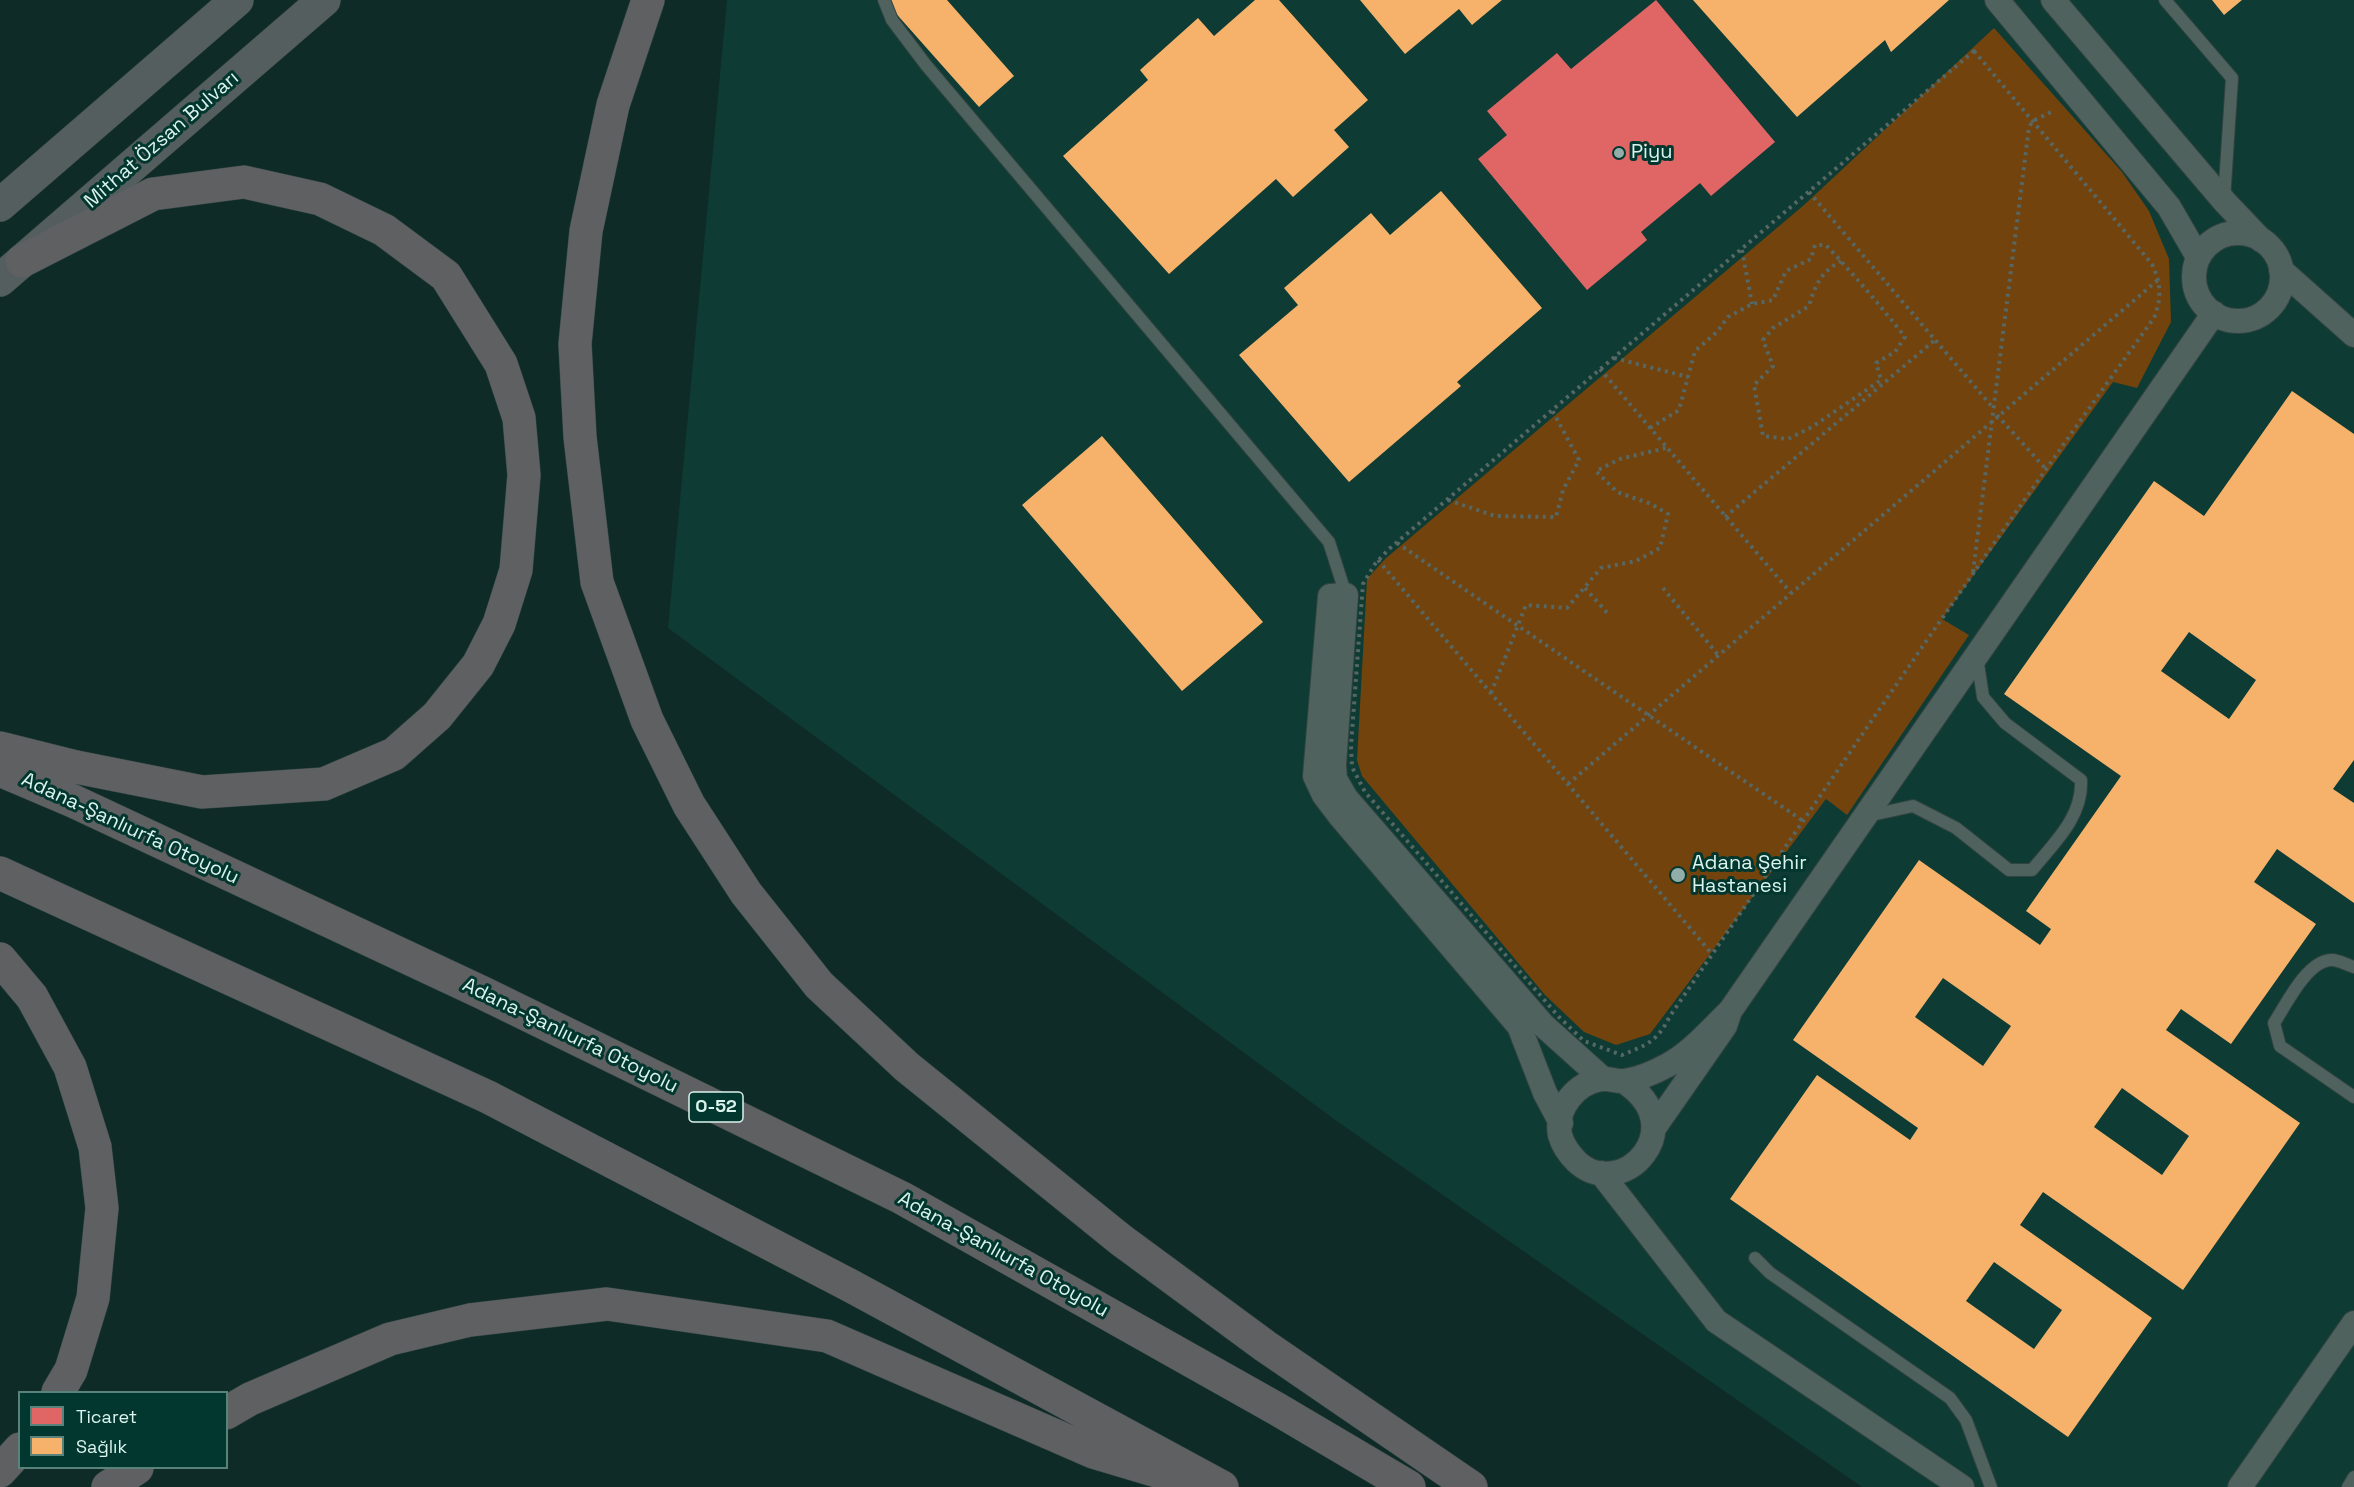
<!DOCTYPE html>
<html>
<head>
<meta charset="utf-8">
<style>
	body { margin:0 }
	#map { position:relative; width:2354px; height:1487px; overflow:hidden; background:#0e2b27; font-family:"Space Grotesk",sans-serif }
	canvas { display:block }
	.legend { position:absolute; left:18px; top:1391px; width:210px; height:78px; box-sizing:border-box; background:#02372f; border:2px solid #59827b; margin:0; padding:8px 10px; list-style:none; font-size:18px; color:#dbf3ed }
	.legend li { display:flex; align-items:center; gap:12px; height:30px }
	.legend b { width:30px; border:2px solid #59827b }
</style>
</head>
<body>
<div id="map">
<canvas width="2354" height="1487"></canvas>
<ul class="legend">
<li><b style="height:16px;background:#e06666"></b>Ticaret</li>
<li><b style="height:16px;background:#f6b26b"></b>Sağlık</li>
</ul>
</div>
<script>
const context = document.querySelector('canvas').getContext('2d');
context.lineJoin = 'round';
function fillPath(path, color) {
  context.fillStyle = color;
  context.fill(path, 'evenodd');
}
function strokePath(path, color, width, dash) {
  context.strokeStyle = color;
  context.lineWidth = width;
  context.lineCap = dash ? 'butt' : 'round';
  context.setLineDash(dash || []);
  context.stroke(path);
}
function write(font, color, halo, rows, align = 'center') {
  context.font = font + ' "Space Grotesk",sans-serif';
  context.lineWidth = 6;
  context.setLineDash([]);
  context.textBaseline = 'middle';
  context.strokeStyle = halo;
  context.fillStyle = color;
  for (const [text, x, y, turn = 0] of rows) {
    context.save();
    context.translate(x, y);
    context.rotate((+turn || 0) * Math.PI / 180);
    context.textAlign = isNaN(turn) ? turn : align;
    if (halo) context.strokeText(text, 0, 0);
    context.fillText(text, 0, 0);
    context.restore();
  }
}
const built = new Path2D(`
	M727,0H2354V1487H1862L1338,1122L668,628Z`);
const green = new Path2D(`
	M1994,28L2122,172L2149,211L2169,259L2171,322L2137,388L2113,382L1942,619L1969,635L1847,815L1826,799L1650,1034L1616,1045L1584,1032L1545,995L1362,776L1357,760L1367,579L1385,559L1804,205Z`);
const shops = new Path2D(`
	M1656,0L1775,142L1711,196L1700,183L1641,232L1647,240L1587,290L1478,159L1507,135L1487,111L1557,53L1571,69Z`);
const health = new Path2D(`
	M884,0H947L1014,76L979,107Z
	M1255,0H1279L1368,100L1334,130L1349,147L1293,197L1276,179L1169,274L1063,156L1148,80L1140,70L1198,18L1214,36Z
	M1360,0H1502L1472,25L1459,9L1405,54Z
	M1693,0H1949L1891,52L1885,40L1797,117Z
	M2212,0H2242L2224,15Z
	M1441,191L1542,308L1457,382L1461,386L1349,482L1239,355L1298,305L1284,288L1371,213L1390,235Z
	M2292,391L2354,434V760L2333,789L2354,803V903L2277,849L2254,882L2316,924L2231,1044L2181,1009L2166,1030L2300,1123L2183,1290L2043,1192L2020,1225L2152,1318L2068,1437L1730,1199L1817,1075L1910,1140L1918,1128L1793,1040L1919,860L2040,945L2051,929L2026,911L2121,776L2004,694L2154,481L2204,516ZM2189,632L2256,680L2229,719L2161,671ZM1943,978L2011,1026L1983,1066L1915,1017ZM2122,1088L2189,1136L2162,1175L2094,1127ZM1994,1262L2062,1310L2034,1349L1966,1301Z
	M1102,436L1263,622L1182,691L1022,505Z`);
const path = new Path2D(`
	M1974,51L2152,264C2161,284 2162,297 2154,318C1988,547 1830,782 1670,1016C1657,1042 1648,1044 1622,1055L1584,1041L1559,1017L1365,792L1352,767L1351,746L1363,584L1375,564L1389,549Z
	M1809,192L1994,409
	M1742,250L1752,304
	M1614,358L1688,377
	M1600,369L1791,593
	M1997,415L2045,468
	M1650,428L1679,410L1695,351L1717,332L1728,317L1752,304L1773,300L1786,271L1811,259L1815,245H1826C1854,275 1880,305 1905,337L1895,352L1876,363L1881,380L1812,427L1788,439L1763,436L1754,385L1773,366L1763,340L1773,328L1809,306C1815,285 1821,272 1841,261
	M1448,500L1495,516L1556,517L1563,490L1579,460L1552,410
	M1725,517L1935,340
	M1397,543L1803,821
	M1378,560L1712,954
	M1973,572L2029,127L2033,121L2053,111
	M1585,588L1610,616
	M1663,588L1719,656
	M1491,693L1526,605L1567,608L1601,568L1636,561L1660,548L1668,514L1651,504L1617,492L1596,471L1620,459L1666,448
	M1568,784L2159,279`);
const lane = new Path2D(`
	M884,0L892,20L926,65L1329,542L1346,595
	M2165,0L2232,78L2224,200
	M1867,816L1913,806L1956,828L2009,870H2032C2054,843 2083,817 2081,780L2005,723L1983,697L1977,657
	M2354,967C2347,965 2339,960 2332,960C2307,960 2286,1005 2274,1023L2280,1046L2354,1097
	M1755,1258L1770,1273L1950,1398L1966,1420L1991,1487
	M2348,1487L2354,1477`);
const street = new Path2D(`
	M1997,0L2169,207L2198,257
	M2053,0L2224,201L2261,240
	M2194 277a44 44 0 1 1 88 0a44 44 0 1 1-88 0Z
	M2281,270L2354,335
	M1730,1011L2214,313
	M1623,1081C1695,1127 1622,1203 1577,1162C1569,1154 1563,1146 1560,1135C1555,1108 1576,1083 1602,1079C1609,1078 1617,1082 1625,1081C1639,1079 1655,1072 1668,1065C1691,1053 1711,1029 1730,1011L1725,1026L1654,1128
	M1561,1123L1545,1093L1519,1026L1340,816L1324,795L1315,776L1330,596L1346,595L1334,765L1335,779L1346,798L1544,1026L1603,1079
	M1601,1173L1716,1321L1962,1487
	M2240,1487L2354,1323`);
const primary = new Path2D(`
	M0,205L237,0
	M0,280L324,0`);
const highway = new Path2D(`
	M648,0L613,105L586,231L575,344L580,437L597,582L647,720L689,805L746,893L819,985L907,1067L1121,1240L1265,1346L1471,1487
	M0,748L76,767L202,792L324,784L394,754L437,716L478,665L499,624L516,570L524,475L519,418L501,364L446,276L384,230L320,199L244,182L153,194L22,261
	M0,770L73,801L483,993L902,1198L1277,1409L1409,1487
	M0,873L488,1097L851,1286L1222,1487
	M0,959L32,997L70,1067L95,1147L102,1208L93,1298L71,1370L58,1392
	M226,1413L250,1399L390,1339L470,1320L607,1304L827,1336L1093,1452L1177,1477
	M0,1471L20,1449
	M108,1487L137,1468`);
const markers = [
	[1619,153,6,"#93ada8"],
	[1678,875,8,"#93ada8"]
];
const shields = [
	[716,1107,54]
];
const shieldNames = [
	["O-52",716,1107]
];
const streetNames = [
	["Mithat Özsan Bulvarı",162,140,-41],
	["Adana-Şanlıurfa Otoyolu",130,829,25],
	["Adana-Şanlıurfa Otoyolu",570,1036,26],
	["Adana-Şanlıurfa Otoyolu",1003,1255,29]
];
const poiNames = [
	["Piyu",1631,153],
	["Adana Şehir",1692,864],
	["Hastanesi",1692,887]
];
fillPath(built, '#0e3b33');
fillPath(green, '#72430d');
fillPath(shops, '#e06666');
fillPath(health, '#f6b26b');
strokePath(lane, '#314441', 14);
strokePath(street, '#314441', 26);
strokePath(primary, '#314441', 34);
strokePath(highway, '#314441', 34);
strokePath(path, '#566764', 4, [3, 4.5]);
strokePath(lane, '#4f625e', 12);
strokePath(street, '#4f625e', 24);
strokePath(primary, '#555e5e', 33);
strokePath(highway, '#5e6062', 33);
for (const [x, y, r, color] of markers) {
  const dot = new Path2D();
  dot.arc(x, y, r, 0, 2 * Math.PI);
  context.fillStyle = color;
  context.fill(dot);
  strokePath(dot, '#02372f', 2);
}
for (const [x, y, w] of shields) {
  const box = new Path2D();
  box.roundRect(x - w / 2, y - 15, w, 30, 4.5);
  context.fillStyle = '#02372f';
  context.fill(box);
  strokePath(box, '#dbf3ed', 1.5);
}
write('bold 18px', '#dbf3ed', null, shieldNames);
write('20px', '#dbf3ed', '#02372f', streetNames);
write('20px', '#dbf3ed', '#02372f', poiNames, 'left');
</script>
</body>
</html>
